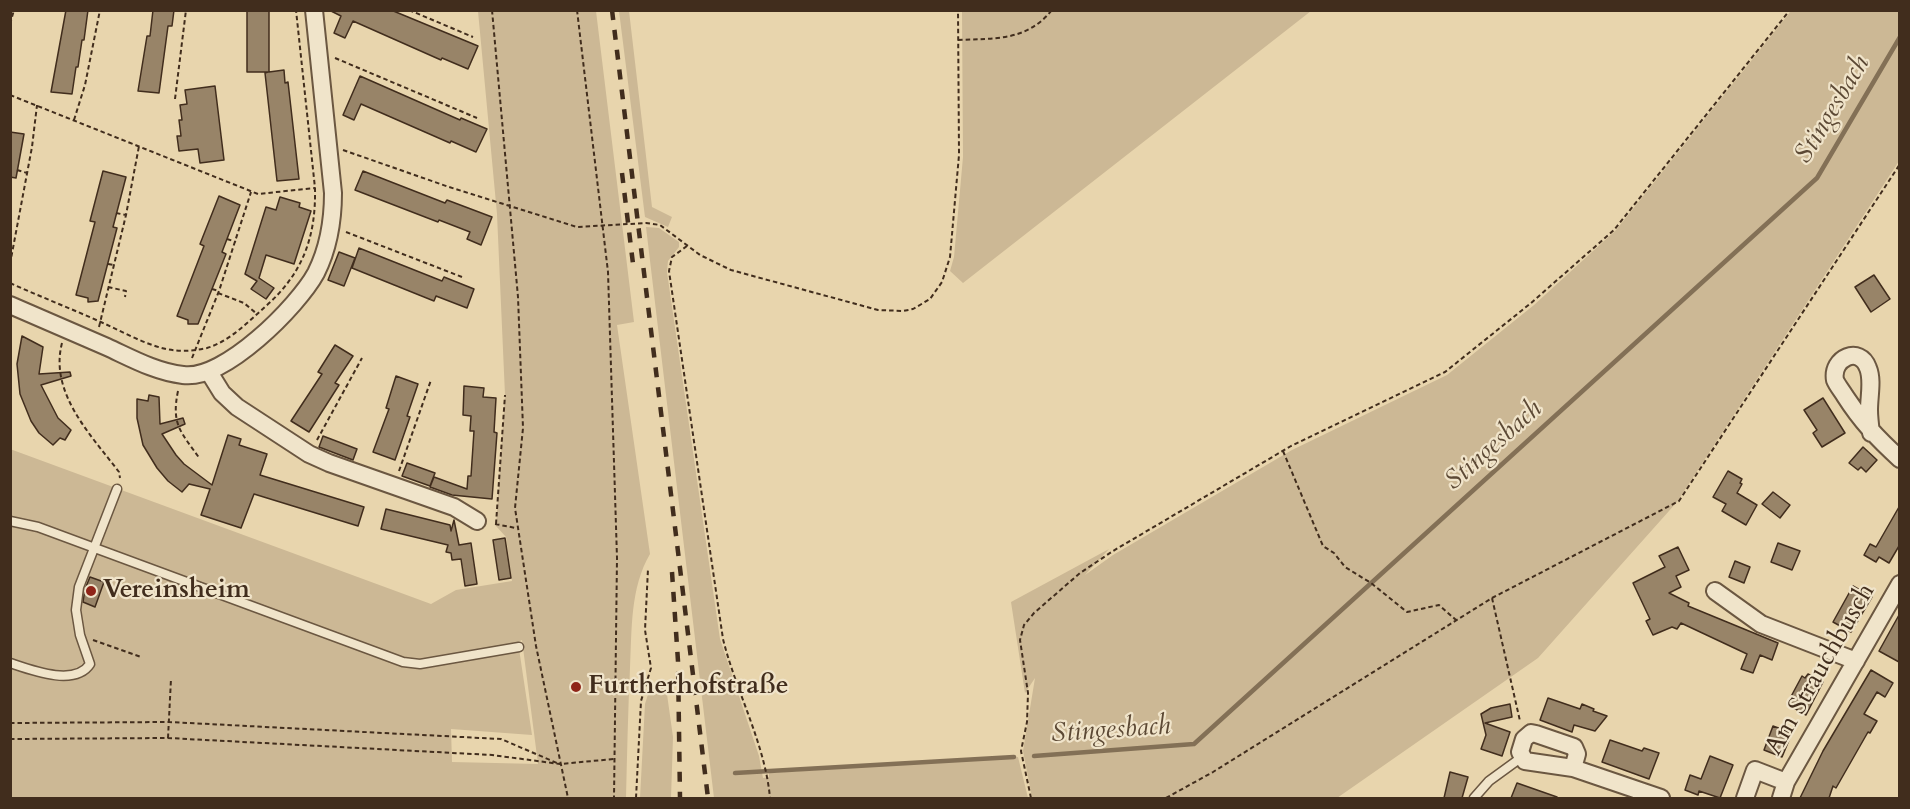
<!DOCTYPE html>
<html>
<head>
<meta charset="utf-8">
<style>
	body { margin:0 }
	#map { position:relative; width:1910px; height:809px; overflow:hidden; background:#e8d5ad; font-family:Cardo,serif }
	canvas { display:block }
	.frame { position:absolute; inset:0; border:12px solid #412d1d; pointer-events:none }
</style>
</head>
<body>
<div id="map">
<canvas width="1910" height="809"></canvas>
<div class="frame"></div>
</div>
<script>
const context = document.querySelector('canvas').getContext('2d');
context.lineJoin = 'round';
function fillPath(path, color) {
  context.fillStyle = color;
  context.fill(path, 'evenodd');
}
function strokePath(path, color, width, dash) {
  context.strokeStyle = color;
  context.lineWidth = width;
  context.lineCap = dash ? 'butt' : 'round';
  context.setLineDash(dash || []);
  context.stroke(path);
}
function write(font, color, halo, rows, align = 'center') {
  context.font = font + ' Cardo,serif';
  context.lineWidth = 4.5;
  context.setLineDash([]);
  context.textBaseline = 'middle';
  context.strokeStyle = halo;
  context.fillStyle = color;
  for (const [text, x, y, turn = 0] of rows) {
    context.save();
    context.translate(x, y);
    context.rotate((+turn || 0) * Math.PI / 180);
    context.textAlign = isNaN(turn) ? turn : align;
    if (halo) context.strokeText(text, 0, 0);
    context.fillText(text, 0, 0);
    context.restore();
  }
}
const green = new Path2D(`
	M478,11H596L634,322L617,325L650,554C630,588 632,630 630,668C628,712 627,755 626,798H11L10,449L431,604L456,590L512,581L506,537L496,526L505,395L497,214ZM522,640L538,764L452,762L451,729L532,735L518,642Z
	M619,11H629L652,207L672,217L668,227L645,217Z
	M962,11V10L1311,11L963,283L950,271L954,257L963,157Z
	M1791,11H1899V161L1677,502L1538,658L1337,798H1032L1023,751L1035,678L1025,693L1011,602L1109,549L1085,575L1113,555L1292,450L1447,375L1534,305L1616,230Z
	M646,227L659,228L679,242V247L668,261L667,272L720,639L759,756L763,778L769,777V773L1018,757L1028,798H714Z
	M666,687L673,737L671,798H640L645,704L650,688Z`);
const stream = new Path2D(`
	M1034,756L1194,744L1817,178L1900,37
	M735,773L1014,757`);
const building = new Path2D(`
	M66,10H88L84,40H82L78,67H76L72,94L51,92Z
	M153,10H174L172,26H168L159,93L138,91L147,36H150Z
	M247,10H269V72L284,70L285,83L288,82L299,179L277,181L265,73L268,72H247Z
	M329,10H391L478,46L468,69L442,58L441,60L353,21L345,38L334,33L341,16Z
	M360,76L460,120L461,118L487,129L476,152L451,141L450,143L361,104L354,120L343,115Z
	M215,86L224,160L200,163L198,149L179,151L177,136H181L179,120H182L180,105L187,104L185,90Z
	M10,132L24,134L16,178L10,177Z
	M103,171L126,177L113,227L117,228L98,301L88,302V298L76,295L95,222L90,221Z
	M363,171L445,203L447,200L492,217L481,245L467,239L470,232L439,220L438,222L355,190Z
	M219,196L240,205L222,252L226,254L198,324H188V320L177,316L204,246L200,244Z
	M280,197L300,203L299,207L311,211L294,264L266,255L259,278L274,288L266,299L251,289L257,281L245,274L266,207L276,210Z
	M359,248L442,281L444,277L474,289L467,308L436,296L434,301L352,268Z
	M339,252L355,258L344,286L328,280Z
	M1874,275L1890,299L1871,312L1855,287Z
	M22,336L43,347L39,374L70,372L71,376L41,385L58,418L71,430L65,440L60,438L53,445L39,433L31,421L20,394L17,364Z
	M335,345L353,356L335,383L339,385L309,432L291,421L322,374L318,372Z
	M396,376L418,384L407,416L410,417L395,460L373,452L389,409L386,408Z
	M464,386L484,388L483,397L496,398L494,432L497,433L492,499L452,495L430,487L434,477L467,489L468,476H471L474,431H470L471,416L463,415Z
	M149,395L159,397L160,424L183,418L185,424L162,434L176,455L184,464L212,485L228,435L241,439L239,445L267,454L260,475L364,507L358,526L254,494L241,528L201,515L210,489L189,484L182,492L168,481L157,468L143,445L137,418V399L148,401Z
	M1823,398L1845,433L1822,447L1813,433L1817,430L1804,410Z
	M323,436L357,449L353,460L319,447Z
	M1863,447L1877,460L1866,472L1861,467L1858,470L1849,463Z
	M407,463L435,473L430,486L402,476Z
	M1728,471L1742,479L1740,483L1742,484L1737,493L1757,505L1746,525L1722,511L1726,504L1713,497Z
	M1773,492L1790,505L1780,518L1762,504Z
	M1899,507V546L1889,563L1879,557L1876,562L1864,555L1870,544L1876,547Z
	M386,509L450,525L451,531L454,520L459,545L471,543L477,584L465,586L461,559L452,560L451,553L446,552L448,545L381,529Z
	M505,538L511,578L499,580L493,540Z
	M1778,543L1800,551L1792,570L1771,562Z
	M1678,547L1689,570L1676,576L1681,587L1669,593L1689,603L1688,606L1778,643L1772,660L1760,655L1753,673L1741,669L1747,654L1681,623L1677,629L1672,627L1653,635L1646,621L1650,619L1633,583L1665,567L1659,556Z
	M1735,561L1750,567L1744,583L1729,577Z
	M90,577L104,582L95,607L83,602L85,589Z
	M1853,586L1872,597L1851,632L1833,622Z
	M1899,615V662L1879,651Z
	M1871,670L1893,683L1885,697L1877,692L1864,714L1877,721L1870,733L1868,732L1836,788L1833,786L1829,798H1800L1823,751Z
	M1808,674L1823,682L1806,715L1787,704L1802,676L1805,678Z
	M1548,698L1580,709L1582,704L1594,709L1593,711L1607,716L1595,731L1574,725L1572,732L1540,720Z
	M1510,704L1512,717L1485,723L1510,732L1502,756L1481,749L1486,735L1481,714L1491,708Z
	M1773,726L1792,733L1782,757L1764,750Z
	M1610,740L1642,751L1644,748L1659,753L1649,779L1602,762Z
	M1710,756L1733,765L1720,798L1699,791L1698,795L1685,790L1690,775L1701,779Z
	M1450,772L1468,777L1462,798H1444Z
	M1517,783L1557,797L1556,798H1511Z`);
const path = new Path2D(`
	M409,10L473,37
	M492,10L518,297L523,428L515,508L536,646L568,798
	M577,10L608,272L617,558L614,798
	M10,24L14,10
	M958,40C994,38 1026,42 1052,10
	M335,58L477,118
	M10,95L258,194L315,188
	M175,99L186,10
	M74,120L85,85L100,10
	M343,150L449,187L577,227L646,223L660,225L700,255L731,270L878,310L903,311L913,309L930,299L942,282L950,257L959,155L958,10
	M17,170L27,173
	M116,213L126,215
	M346,232L462,277
	M227,239L236,242
	M687,246L672,257L669,271L723,639C736,692 765,743 770,798
	M10,264L32,147L37,105
	M108,264L114,265
	M10,283C41,297 72,309 103,323C123,332 144,344 166,349C180,352 193,351 207,348C230,341 248,322 266,306C303,273 316,237 315,188L296,10
	M108,287L126,291L125,297
	M212,289L219,291
	M218,293L244,303L257,314
	M99,327L126,215L139,146
	M62,343C49,393 91,435 119,472L120,478
	M192,358L219,291L251,192
	M178,391C171,425 181,432 200,459
	M317,440L362,358
	M1283,451L1323,546L1334,553L1345,567L1371,583L1407,612L1439,605L1456,620
	M399,471L431,380
	M495,524L516,528
	M496,524L505,395
	M1492,598L1520,721
	M93,640L141,657
	M10,723L169,722L501,739L557,763
	M168,738L171,679
	M10,739L168,738L492,755L560,764L614,759
	M636,798L641,701L651,668L645,630L648,569
	M1031,798L1021,751L1027,722L1028,693L1020,640L1024,625L1034,613L1080,573L1113,551L1291,446L1445,372L1531,303L1614,230L1790,10
	M1166,798L1213,772L1492,598L1679,501L1900,164`);
const lane = new Path2D(`
	M10,521L38,527L403,662L420,664L519,647
	M10,663C31,670 75,687 90,664L80,635L76,610L79,587L117,489
	M1474,798L1489,781L1522,757`);
const street = new Path2D(`
	M10,305C43,319 75,333 107,347C131,358 156,372 183,375C224,381 298,306 316,273C329,247 333,221 333,193L314,10
	M209,372L222,393L237,407L309,454L329,463L454,507L477,521
	M1871,433C1870,425 1869,417 1869,410C1869,396 1873,380 1868,368C1860,345 1831,358 1835,380C1837,385 1842,391 1845,396C1861,421 1877,438 1900,459
	M1715,591L1761,624L1856,661
	M1573,768L1577,754L1574,747L1536,734L1531,733L1524,739L1520,752L1525,761L1573,768L1661,798
	M1745,798L1755,770L1786,782
	M1781,798L1786,782L1900,584`);
const rail = new Path2D(`
	M612,10L708,798
	M622,173L634,272
	M672,572L678,661L680,798`);
const markers = [
	[91,591,6,"#8f2418"],
	[576,687,6,"#8f2418"]
];
const poiNames = [
	["Vereinsheim",103,591],
	["Furtherhofstraße",588,687]
];
const streetNames = [
	["Am Strauchbusch",1821,670,-60]
];
const waterNames = [
	["Stingesbach",1833,110,-59],
	["Stingesbach",1494,446,-42],
	["Stingesbach",1111,731,-4]
];
fillPath(green, '#ccb895');
strokePath(stream, '#837056', 4.5);
fillPath(building, '#988468');
strokePath(building, '#412d1d', 1.5);
strokePath(lane, '#6b5741', 11);
strokePath(street, '#6b5741', 20);
strokePath(path, '#412d1d', 2, [4.5, 3]);
strokePath(lane, '#f0e4ca', 8);
strokePath(street, '#f0e4ca', 16);
strokePath(rail, '#412d1d', 4.5, [10, 10]);
for (const [x, y, r, color] of markers) {
  const dot = new Path2D();
  dot.arc(x, y, r, 0, 2 * Math.PI);
  context.fillStyle = color;
  context.fill(dot);
  strokePath(dot, '#f0e4ca', 2);
}
write('bold 26px', '#412d1d', '#f0e4ca', poiNames, 'left');
write('26px', '#412d1d', '#f0e4ca', streetNames);
write('italic 27px', '#5c4935', '#f0e4ca', waterNames);
</script>
</body>
</html>
